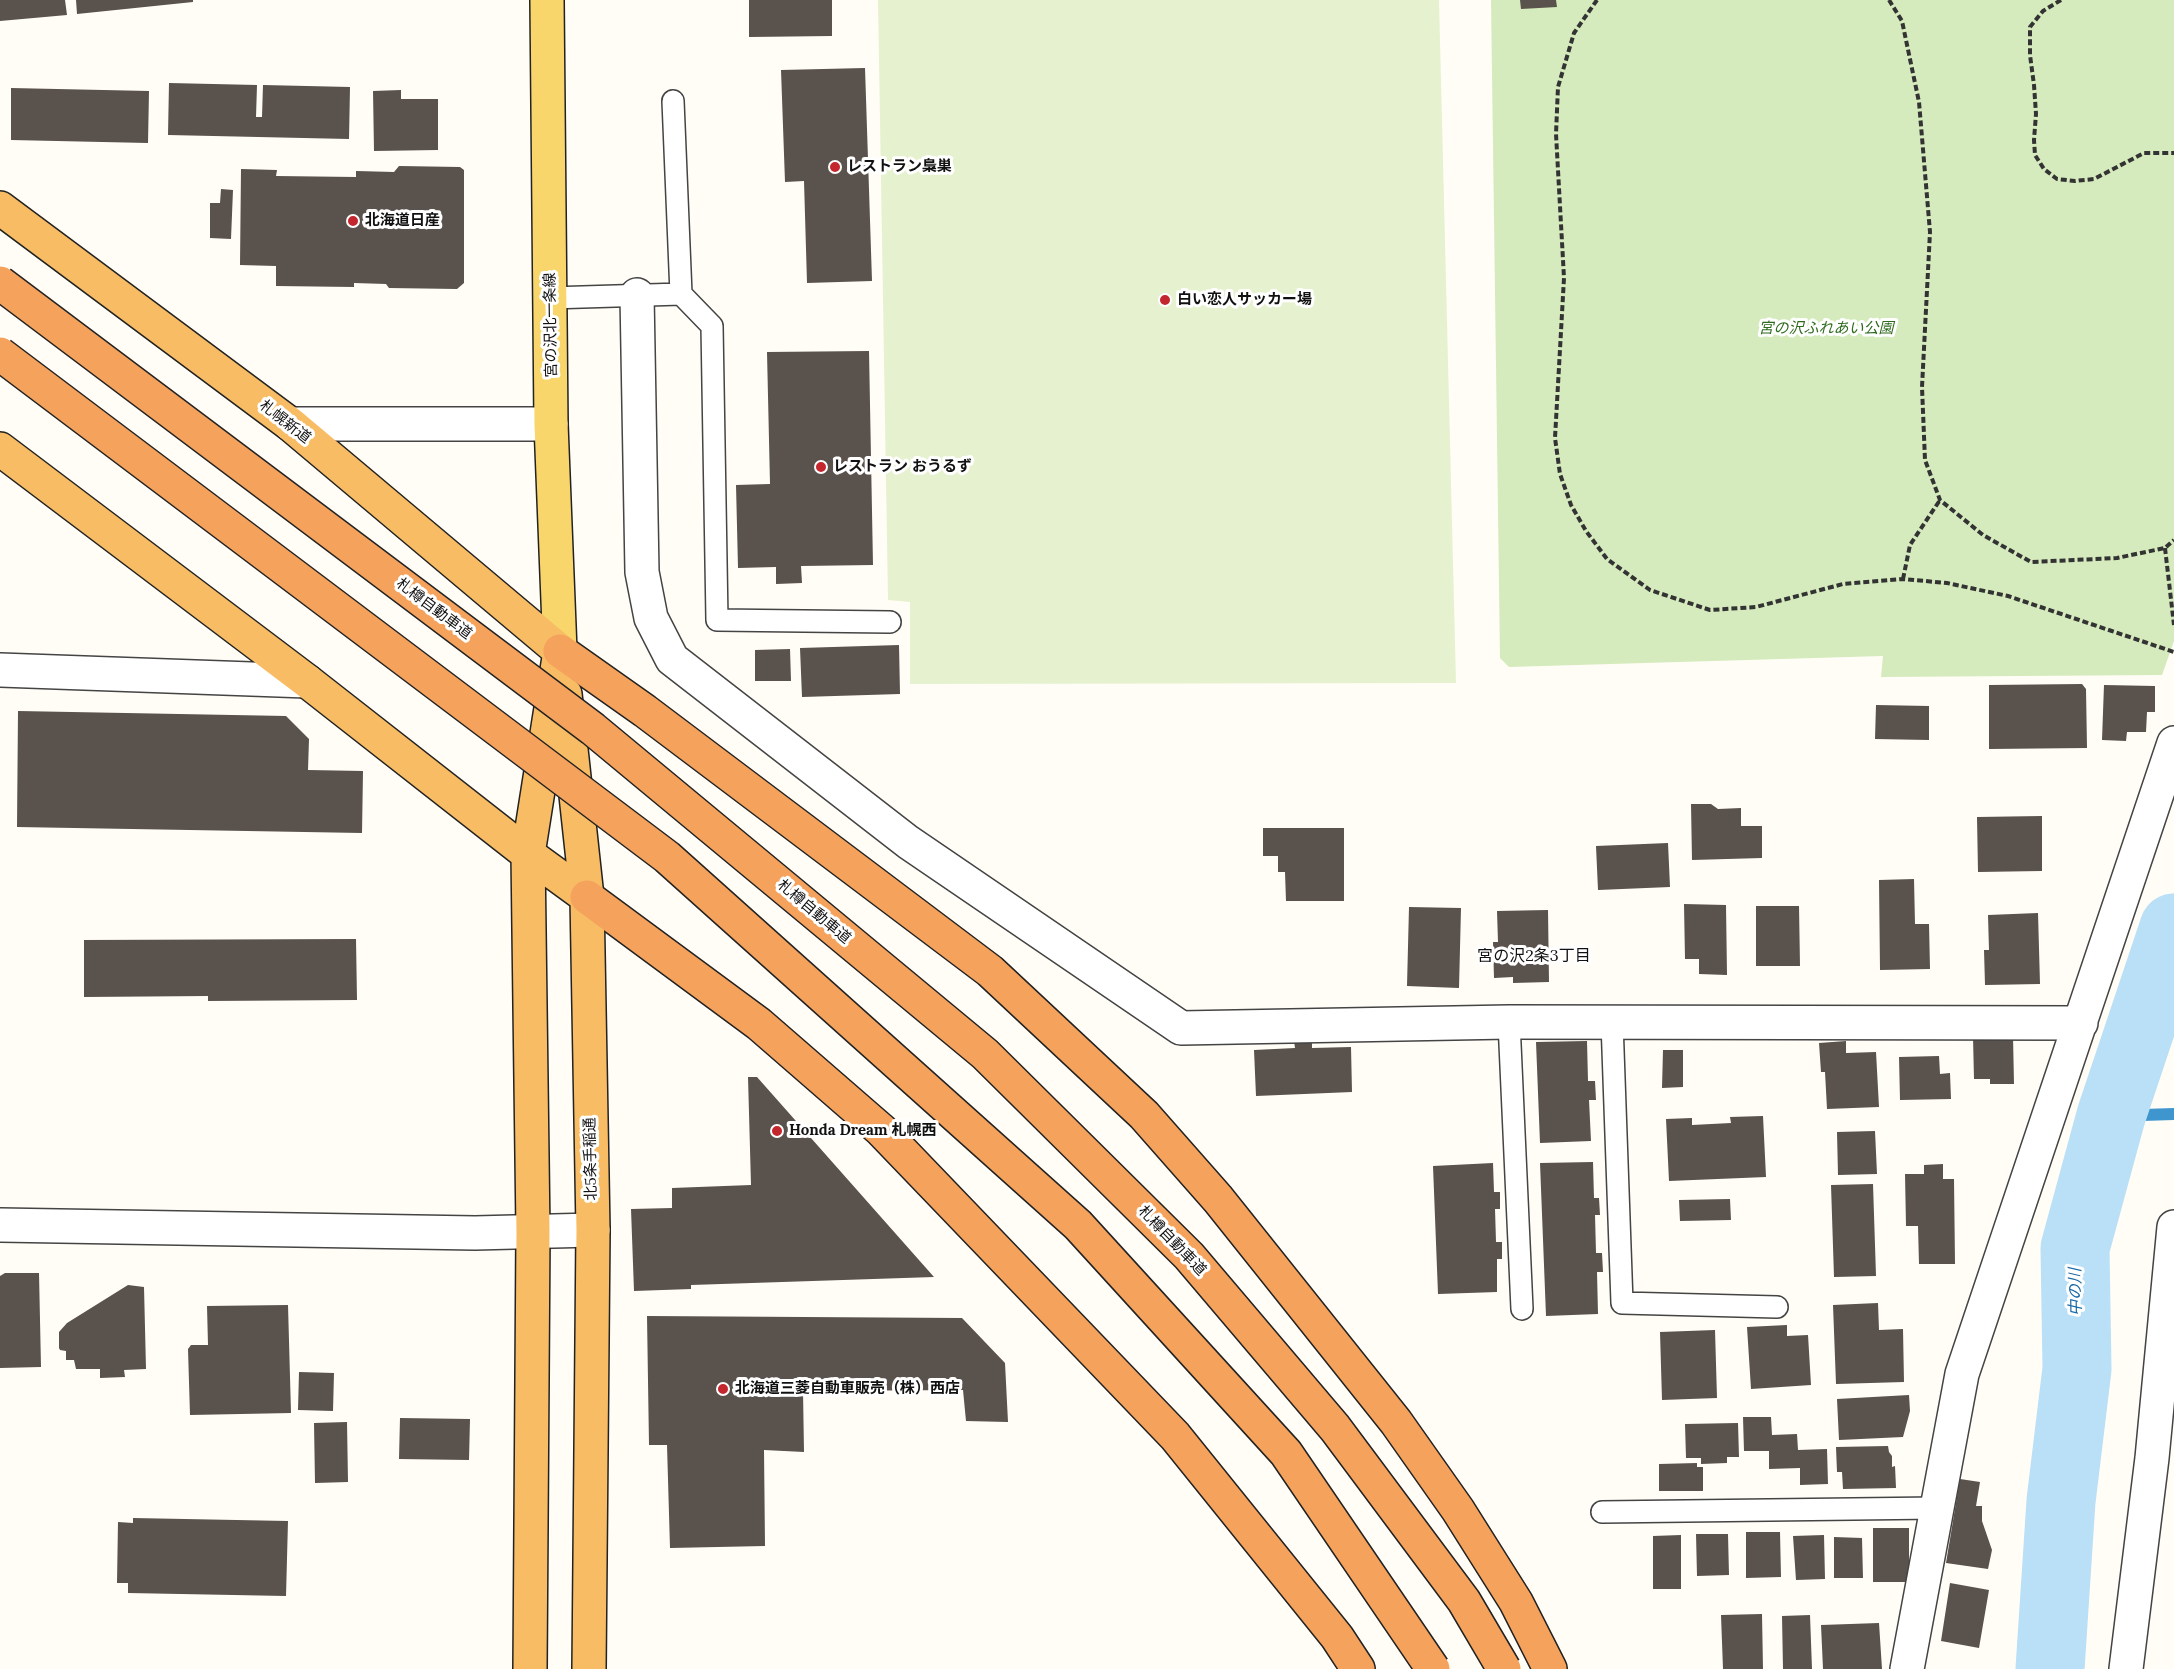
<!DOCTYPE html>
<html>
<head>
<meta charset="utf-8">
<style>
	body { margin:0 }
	canvas { display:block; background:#fffdf5 }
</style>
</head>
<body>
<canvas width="2174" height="1669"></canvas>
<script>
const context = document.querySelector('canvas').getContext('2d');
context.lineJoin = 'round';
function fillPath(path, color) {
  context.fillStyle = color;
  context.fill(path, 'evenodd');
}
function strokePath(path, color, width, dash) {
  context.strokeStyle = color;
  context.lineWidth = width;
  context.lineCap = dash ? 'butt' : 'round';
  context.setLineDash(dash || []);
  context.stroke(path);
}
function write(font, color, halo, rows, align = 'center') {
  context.font = font + ' Lora,"Noto Sans JP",serif';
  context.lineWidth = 6;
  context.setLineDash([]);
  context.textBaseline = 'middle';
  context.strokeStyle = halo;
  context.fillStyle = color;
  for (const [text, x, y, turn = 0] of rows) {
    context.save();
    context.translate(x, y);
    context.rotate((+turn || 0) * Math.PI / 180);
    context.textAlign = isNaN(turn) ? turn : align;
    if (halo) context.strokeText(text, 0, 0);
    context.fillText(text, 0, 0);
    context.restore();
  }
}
const green = new Path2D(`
	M1491,0H2174V641L2162,675L1881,677L1883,656L1509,667L1500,658Z`);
const pitch = new Path2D(`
	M878,0H1439L1456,683L910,684V602L888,600Z`);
const stream = new Path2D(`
	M2111,1116L2174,1114`);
const river = new Path2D(`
	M2050,1669L2061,1501L2077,1369L2075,1248L2111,1116L2174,928`);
const building = new Path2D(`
	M0,0H65L67,15L0,21Z
	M76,0H193V2L77,14Z
	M749,0H832V36L749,37Z
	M1520,0H1556L1557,7L1521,9Z
	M865,68L872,281L807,283L804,181L785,182L781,70Z
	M169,83L257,85L256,117H262L263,85L350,87L349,139L168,135Z
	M11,88L149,91L148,143L11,140Z
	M401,90V99H438V150L374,151L373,91Z
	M399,166L460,167L464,170V283L457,289L389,288L386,284L354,283V287L276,286V266L240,265L241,169L277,170L276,176L356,177V171L394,172Z
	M221,189L233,190L231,239L210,238V203H220Z
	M869,351L873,565L801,566L802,583L776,584V567L738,568L736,485L770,484L767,352Z
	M899,645L900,694L802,697L800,648Z
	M790,649L791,681H755V650Z
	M2082,684L2086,689L2087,748L1989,749V685Z
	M2104,685L2155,686V712H2147L2146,732H2127L2126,741L2102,740Z
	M1876,705L1929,706V740L1875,739Z
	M18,711L286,716L309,739L308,770L363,771L362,833L17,827Z
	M1691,804H1711L1718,809L1741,808V826H1762V858L1692,860Z
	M2042,816V871L1978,872L1977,817Z
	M1263,828H1344V901H1286L1285,872H1278V856H1263Z
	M1668,843L1670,887L1598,890L1596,846Z
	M1914,879L1915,924H1929L1930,969L1880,970L1879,880Z
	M1684,904L1726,905L1727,975L1699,974V959H1685Z
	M1756,906H1799L1800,966H1756Z
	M1409,907L1461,908L1459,988L1407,986Z
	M1548,910L1549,982L1513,983V977L1494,978L1493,942H1498L1497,911Z
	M2038,913L2040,984L1985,985L1984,950H1989L1988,915Z
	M356,939L357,1000L208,1001V996L84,997V940Z
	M2013,1036L2014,1084H1990V1079H1974L1973,1037Z
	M1294,1041H1312V1048L1351,1047L1352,1092L1256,1096L1254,1050L1295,1048Z
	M1587,1041L1588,1081H1595L1596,1100H1589L1591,1141L1540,1143L1536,1042Z
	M1846,1041V1053L1876,1052L1879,1107L1827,1109L1825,1072H1821L1819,1043Z
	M1663,1050H1683V1087L1662,1088Z
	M1939,1056L1940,1074L1950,1073L1951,1099L1900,1100L1899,1057Z
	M748,1077H757L934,1277L691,1285V1289L634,1291L631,1209L672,1208V1188L751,1185Z
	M1763,1116L1766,1177L1669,1181L1666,1119L1692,1118V1125L1731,1123L1730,1117Z
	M1875,1131L1877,1174L1838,1175L1837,1132Z
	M1593,1162L1594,1198H1599L1600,1215H1595L1596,1253H1602L1603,1272H1597L1598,1314L1546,1316L1540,1163Z
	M1493,1163L1494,1192H1500V1209H1495L1496,1242H1502V1259H1497V1292L1438,1294L1433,1166Z
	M1943,1164V1179H1954L1955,1264H1919L1918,1226H1906L1905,1174H1924V1165Z
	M1873,1184L1876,1276L1834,1277L1831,1185Z
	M1730,1199L1731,1220L1680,1221L1679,1200Z
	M5,1273H39L41,1367L0,1368V1276Z
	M128,1285L144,1287L146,1369L124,1370L125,1377L100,1378V1369H76L74,1360H66V1351L60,1350L59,1348V1332L67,1323Z
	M1878,1303L1879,1330L1903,1329L1904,1382L1836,1384L1833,1305Z
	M288,1305L291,1413L190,1415L188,1349L191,1345H208L207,1306Z
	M647,1316L962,1318L1005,1363L1008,1422L966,1421L963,1390L803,1391L804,1452L764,1450L765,1546L670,1548L667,1445H649Z
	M1787,1325V1336L1808,1335L1811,1385L1751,1389L1747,1327Z
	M1715,1330L1717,1398L1662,1400L1660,1332Z
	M299,1372L334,1373L333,1411L298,1410Z
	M1909,1395L1910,1411L1903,1437L1839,1440L1837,1399Z
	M1743,1417H1771L1772,1435L1797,1434L1798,1450L1827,1449L1828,1484L1800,1485V1468L1769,1469V1451H1744Z
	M400,1418L470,1419L469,1460L399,1459Z
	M347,1422L348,1482L315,1483L314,1423Z
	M1738,1423L1739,1457H1727V1463L1701,1464V1458H1686L1685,1424Z
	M1888,1446L1889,1452L1892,1456V1467L1895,1466L1896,1488L1843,1489L1842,1472H1837L1836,1447Z
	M1697,1463V1467H1703V1491H1659V1464Z
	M1960,1479L1980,1482L1976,1506H1982V1521L1992,1550L1988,1569L1946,1563Z
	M133,1518L288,1521L286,1596L128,1593V1583H117L118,1522L133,1523Z
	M1873,1528H1909V1582H1873Z
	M1746,1532H1780L1781,1577L1746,1578Z
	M1696,1534H1728L1729,1575L1697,1576Z
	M1681,1535V1589H1653V1536Z
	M1824,1535L1825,1579L1796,1580L1793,1536Z
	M1834,1537L1862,1538L1863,1578H1834Z
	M1950,1583L1989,1590L1979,1648L1941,1641Z
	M1762,1614L1763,1669H1723L1721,1615Z
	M1810,1615L1812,1669H1783L1782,1616Z
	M1879,1623L1882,1669H1823L1821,1625Z`);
const path = new Path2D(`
	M1597,0L1574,33L1558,87L1556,134L1564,278L1555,438L1560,474L1571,505L1586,531L1607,559L1650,590L1710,610L1756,607L1843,584L1903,579L1947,583L2008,596L2174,652
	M1889,0L1902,21L1919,102L1930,232L1922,387L1925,460L1940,500L1983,535L2031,562L2117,558L2165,548L2174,540
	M2061,0L2043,11L2030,27V55L2034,85L2036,114L2034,140L2035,155L2044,169L2057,179L2075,181L2094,179L2144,153H2174
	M2165,548L2174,625
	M1903,579L1910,545L1940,500`);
const service = new Path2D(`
	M681,294L712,326L717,620L890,622
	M550,298L681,294L673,101
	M1509,1022L1522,1309
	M1612,1022L1622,1303L1777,1307
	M1602,1512L1937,1508`);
const minor = new Path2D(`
	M637,295L642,572L651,618L672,659L908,842L1181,1028L1509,1022L2081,1023
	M290,424H551
	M0,670L307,681
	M1907,1669L1962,1374L2174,743
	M2126,1669L2152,1458L2174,1227`);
const tertiary = new Path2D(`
	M0,1225L475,1233L593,1230`);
const primary = new Path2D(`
	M547,0L551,424L560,651`);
const trunk = new Path2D(`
	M0,208L290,424L560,651
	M0,449L307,681L528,854L587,897
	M565,694L587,897L593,1230L589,1669
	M530,1669L533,1232L528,854L560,651`);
const motorway = new Path2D(`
	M560,651L645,711L990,971L1144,1115L1218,1199L1396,1422L1458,1510L1516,1602L1550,1669
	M587,897L759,1024L881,1130L1175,1436L1337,1637L1358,1669`);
const motorwayBridge = new Path2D(`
	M0,283L593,729L985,1054L1189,1256L1335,1428L1464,1601L1504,1669
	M0,354L667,857L1078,1225L1286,1453L1433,1669`);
const markers = [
	[835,167,6,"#c4262e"],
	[353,221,6,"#c4262e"],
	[1165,300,6,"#c4262e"],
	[821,467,6,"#c4262e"],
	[777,1131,6,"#c4262e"],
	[723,1389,6,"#c4262e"]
];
const poiNames = [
	["レストラン梟巣",847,167],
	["北海道日産",365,221],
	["白い恋人サッカー場",1177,300],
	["レストラン おうるず",833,467],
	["Honda Dream 札幌西",789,1131],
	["北海道三菱自動車販売（株）西店",735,1389]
];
const streetNames = [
	["宮の沢北一条線",551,325,-91],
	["札幌新道",285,422,38],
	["札樽自動車道",434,609,37],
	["札樽自動車道",814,912,40],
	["北5条手稲通",591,1159,-91],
	["札樽自動車道",1172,1241,46]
];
const parkNames = [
	["宮の沢ふれあい公園",1826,329]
];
const neighbourhoodNames = [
	["宮の沢2条3丁目",1534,956]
];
const waterNames = [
	["中の川",2076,1292,-91]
];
fillPath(green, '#d5ebbd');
fillPath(pitch, '#e6f2cf');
strokePath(stream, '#3f96cf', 12);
strokePath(river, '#b9e0f7', 69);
fillPath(building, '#5a524d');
strokePath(service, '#444', 24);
strokePath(minor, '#444', 36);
strokePath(tertiary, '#444', 36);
strokePath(primary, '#222', 36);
strokePath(trunk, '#222', 36);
strokePath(motorway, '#222', 36);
strokePath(path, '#333', 4, [6, 3]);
strokePath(service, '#fff', 21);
strokePath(minor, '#fff', 33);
strokePath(tertiary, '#fff', 33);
strokePath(primary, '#f9d66b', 33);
strokePath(trunk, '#f7bc64', 33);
strokePath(motorway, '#f5a25d', 33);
strokePath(motorwayBridge, '#222', 36, []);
strokePath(motorwayBridge, '#f5a25d', 33);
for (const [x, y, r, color] of markers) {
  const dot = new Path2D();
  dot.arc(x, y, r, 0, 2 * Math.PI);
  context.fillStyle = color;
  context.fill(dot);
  strokePath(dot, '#fff', 2);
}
write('bold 15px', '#111', '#fff', poiNames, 'left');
write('15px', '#111', '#fff', streetNames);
write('italic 15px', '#2f6b1f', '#fff', parkNames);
write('16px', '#111', '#fff', neighbourhoodNames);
write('italic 16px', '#1768a6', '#fff', waterNames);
</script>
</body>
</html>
